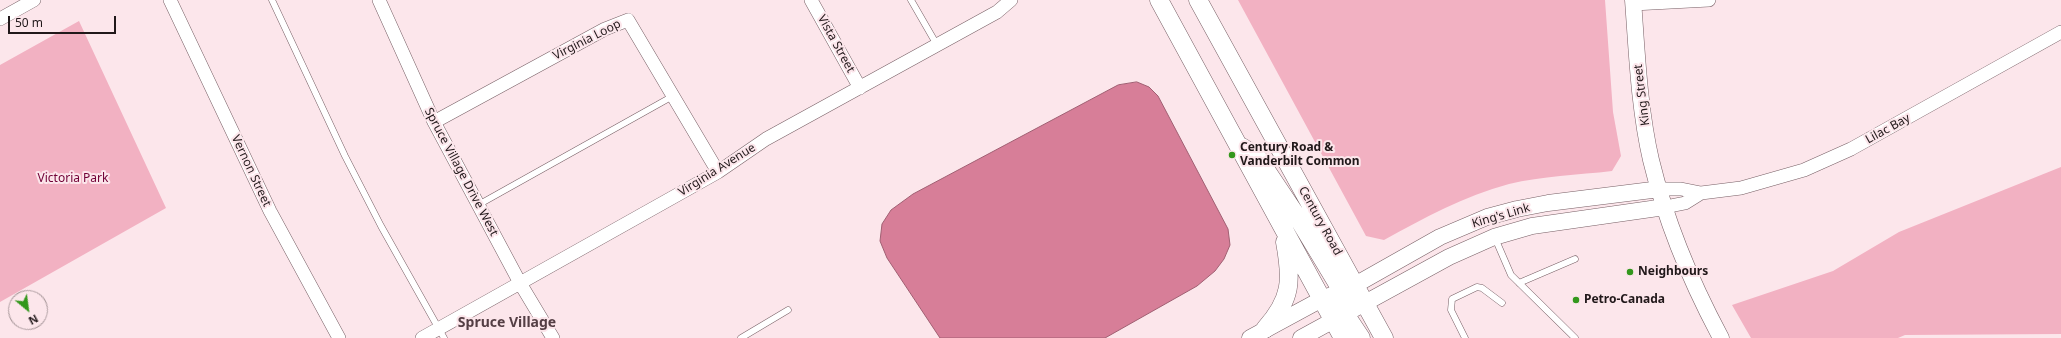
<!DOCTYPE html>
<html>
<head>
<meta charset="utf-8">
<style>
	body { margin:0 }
	#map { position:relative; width:2061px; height:338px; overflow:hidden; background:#fce6eb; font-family:"Noto Sans",sans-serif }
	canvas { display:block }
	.north { position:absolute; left:8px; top:290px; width:40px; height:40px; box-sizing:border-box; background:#fce6eb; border:1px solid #a49497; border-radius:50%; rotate:151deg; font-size:11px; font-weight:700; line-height:16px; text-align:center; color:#21181a }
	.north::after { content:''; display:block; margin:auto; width:14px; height:18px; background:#33971c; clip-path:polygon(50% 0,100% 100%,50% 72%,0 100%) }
	.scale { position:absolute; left:8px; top:16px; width:108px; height:18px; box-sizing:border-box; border:2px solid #21181a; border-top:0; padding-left:5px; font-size:12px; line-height:14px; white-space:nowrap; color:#21181a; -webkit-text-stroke:3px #fce6eb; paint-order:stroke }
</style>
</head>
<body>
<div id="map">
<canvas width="2061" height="338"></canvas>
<div class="north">N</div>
<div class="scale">50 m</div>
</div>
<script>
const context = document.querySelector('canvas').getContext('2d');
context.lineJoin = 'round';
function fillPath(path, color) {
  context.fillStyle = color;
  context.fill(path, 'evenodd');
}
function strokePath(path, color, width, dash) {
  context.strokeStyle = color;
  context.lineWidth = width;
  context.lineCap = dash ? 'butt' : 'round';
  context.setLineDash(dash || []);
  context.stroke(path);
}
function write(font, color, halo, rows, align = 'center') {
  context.font = font + ' "Noto Sans",sans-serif';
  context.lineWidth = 4;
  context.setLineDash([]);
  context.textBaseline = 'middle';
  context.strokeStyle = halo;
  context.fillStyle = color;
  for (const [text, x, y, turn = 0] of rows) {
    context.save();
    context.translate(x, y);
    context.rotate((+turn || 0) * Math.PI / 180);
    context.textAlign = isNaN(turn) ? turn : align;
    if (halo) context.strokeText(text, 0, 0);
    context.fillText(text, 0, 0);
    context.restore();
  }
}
const green = new Path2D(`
	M1238,0H1605L1613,112L1621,156L1612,171C1578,175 1542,176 1509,184C1464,196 1424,218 1384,240L1366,236Z
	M79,21L166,208L0,302V65Z
	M2061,167V334L1905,335L1898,338H1751L1732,305L1833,271L1899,232Z`);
const water = new Path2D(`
	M1137,82L1149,87L1158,96L1228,229L1230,245L1224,259L1215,271L1197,286L1105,338H940L887,258L880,241L882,224L891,210L913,194L1118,85Z`);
const service = new Path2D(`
	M272,0L345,156L381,226L444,338
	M911,0L937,45
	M478,205L673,96
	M1495,238L1511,275L1575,338
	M1519,283L1575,259
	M741,338L788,310
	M1465,338L1451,310L1452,299L1477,287L1482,288L1502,303`);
const minor = new Path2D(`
	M170,0L270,211L339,338
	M379,0L434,122L520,283L553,338
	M811,0L860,88
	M1633,4L1709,0
	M0,19L34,0
	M434,122L605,29L628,20L718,172
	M1660,189H1681L1701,193L1741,188L1804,170L1851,149L2061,32
	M1665,207L1685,203L1701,193
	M422,338L718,172L766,139L997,12L1011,0`);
const tertiary = new Path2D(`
	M1633,0C1637,53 1639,108 1651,160C1666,222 1691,282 1721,338
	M1250,338L1322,299L1355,285L1440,237L1487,217L1517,209L1548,203L1660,189
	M1301,338L1449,257L1494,237L1532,226L1665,207`);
const secondary = new Path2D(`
	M1159,0L1343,338
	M1198,0L1384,338
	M1242,147L1258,158L1298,218L1342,291L1351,299L1365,303
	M1325,301L1345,314L1361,338
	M1265,329C1292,299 1292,280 1285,242`);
const markers = [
	[1232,155,4,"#33971c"],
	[1630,272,4,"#33971c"],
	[1576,300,4,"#33971c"]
];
const streetNames = [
	["Virginia Loop",587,40,-27],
	["Vista Street",836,44,61],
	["King Street",1642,95,-97],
	["Lilac Bay",1888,129,-29],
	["Virginia Avenue",717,170,-32],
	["Vernon Street",251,171,65],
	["Spruce Village Drive West",461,172,62],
	["King's Link",1501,216,-16],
	["Century Road",1320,221,61]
];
const poiNames = [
	["Century Road &",1240,148],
	["Vanderbilt Common",1240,162],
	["Neighbours",1638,272],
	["Petro-Canada",1584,300]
];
const parkNames = [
	["Victoria Park",73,179]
];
const quarterNames = [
	["Spruce Village",507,323]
];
fillPath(green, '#f2b1c2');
fillPath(water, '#d77e98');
strokePath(water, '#a05f72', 1);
strokePath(service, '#775f65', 7);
strokePath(minor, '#775f65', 14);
strokePath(tertiary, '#775f65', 17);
strokePath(secondary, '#775f65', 19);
strokePath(service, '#fff', 6);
strokePath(minor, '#fff', 13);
strokePath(tertiary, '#fff', 16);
strokePath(secondary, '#fff', 18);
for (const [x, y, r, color] of markers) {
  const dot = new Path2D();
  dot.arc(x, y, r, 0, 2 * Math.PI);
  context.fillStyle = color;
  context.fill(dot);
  strokePath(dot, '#fce6eb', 1.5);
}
write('12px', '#21181a', '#fce6eb', streetNames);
write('bold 12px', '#21181a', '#fce6eb', poiNames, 'left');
write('12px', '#700036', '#fce6eb', parkNames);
write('bold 14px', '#543e44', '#fce6eb', quarterNames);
</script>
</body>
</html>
